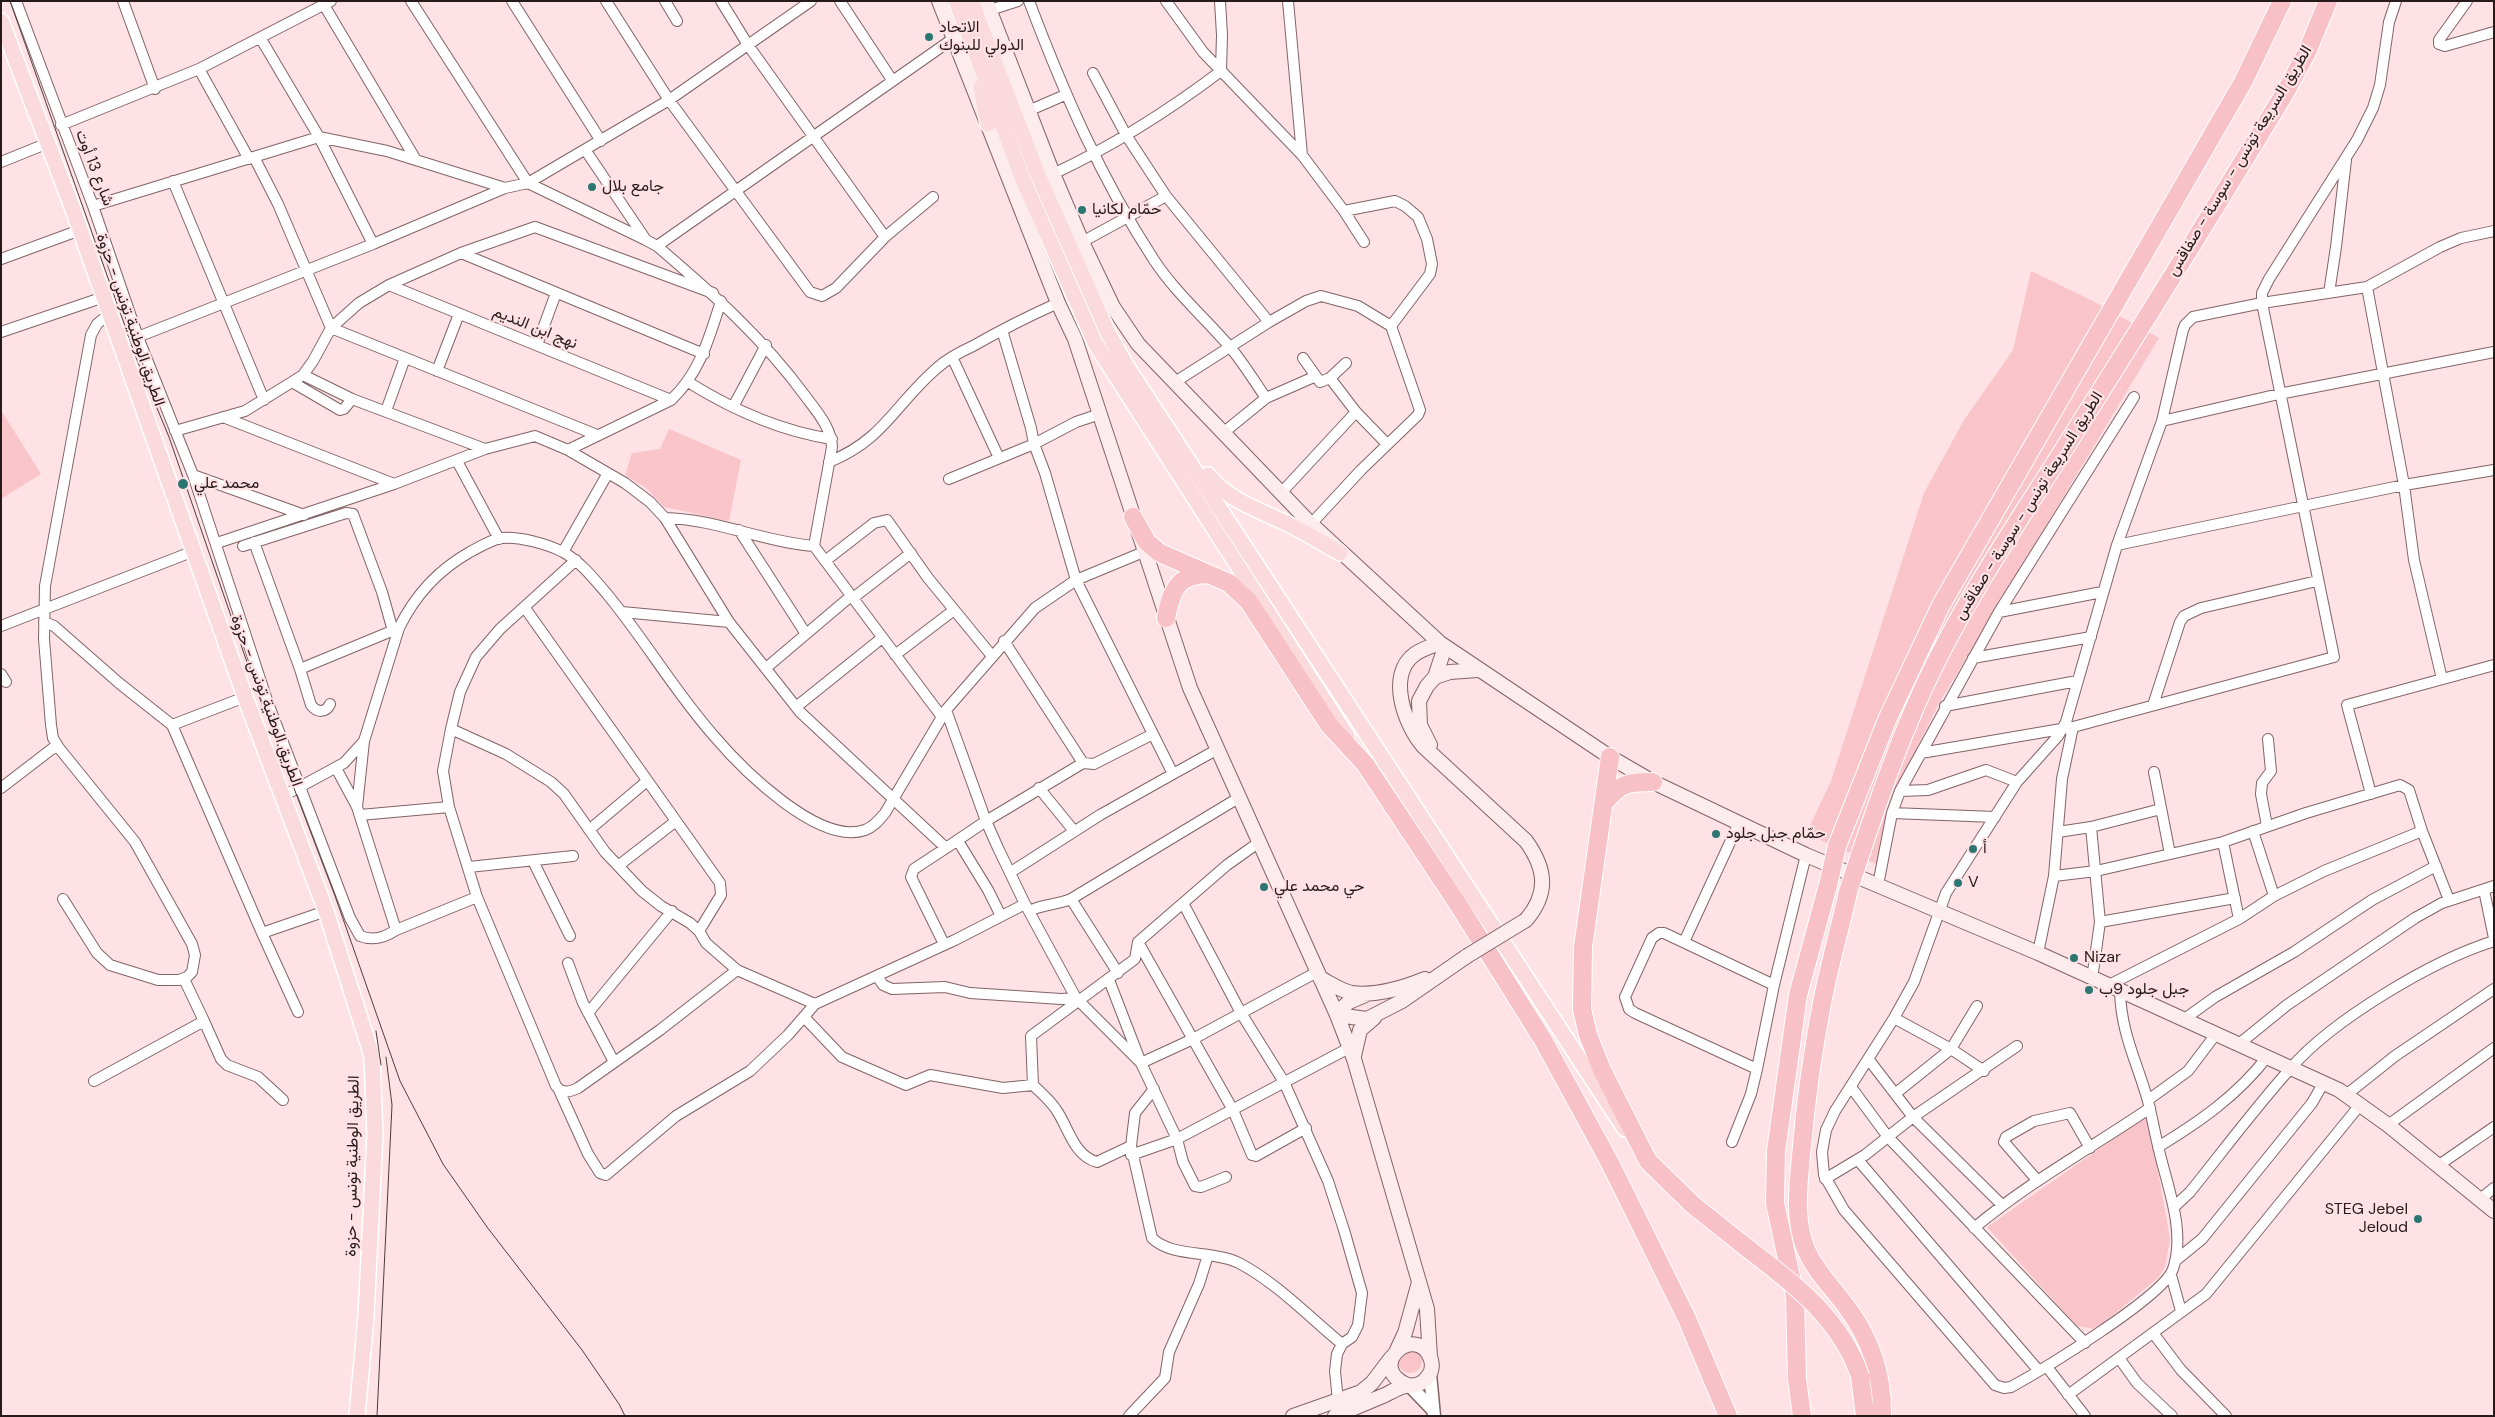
<!DOCTYPE html>
<html>
<head>
<meta charset="utf-8">
<style>
	body { margin:0 }
	#map { position:relative; width:2495px; height:1417px; overflow:hidden; background:#ffe2e5; font-family:"DM Sans",sans-serif }
	canvas { display:block }
	.frame { position:absolute; inset:0; border:2px solid #271a1b; pointer-events:none }
</style>
</head>
<body>
<div id="map">
<canvas width="2495" height="1417"></canvas>
<div class="frame"></div>
</div>
<script>
const context = document.querySelector('canvas').getContext('2d');
context.lineJoin = 'round';
function fillPath(path, color) {
  context.fillStyle = color;
  context.fill(path, 'evenodd');
}
function strokePath(path, color, width, dash) {
  context.strokeStyle = color;
  context.lineWidth = width;
  context.lineCap = dash ? 'butt' : 'round';
  context.setLineDash(dash || []);
  context.stroke(path);
}
function write(font, color, halo, rows, align = 'center') {
  context.font = font + ' "DM Sans",Vazirmatn,sans-serif';
  context.lineWidth = 4.5;
  context.setLineDash([]);
  context.textBaseline = 'middle';
  context.strokeStyle = halo;
  context.fillStyle = color;
  for (const [text, x, y, turn = 0] of rows) {
    context.save();
    context.translate(x, y);
    context.rotate((+turn || 0) * Math.PI / 180);
    context.textAlign = isNaN(turn) ? turn : align;
    if (halo) context.strokeText(text, 0, 0);
    context.fillText(text, 0, 0);
    context.restore();
  }
}
const green = new Path2D(`
	M2031,271L2093,301L2159,338L1941,700L1918,745L1891,817L1883,867L1806,834L1831,781L1924,493L1964,420L2013,350Z
	M1,410L41,474L1,499Z
	M669,429L741,460L729,521L664,507L646,488L625,475L632,453L660,449Z
	M2148,1115L2170,1239L2165,1267L2158,1278L2096,1329L2077,1326L1987,1227Z
	M1398 1361a12 12 0 1 1 24 0a12 12 0 1 1-24 0Z`);
const minor = new Path2D(`
	M16,1L93,206L138,337L193,475L268,703L350,918L360,936C373,941 384,938 396,930
	M123,1L155,89
	M411,1L528,183L646,240
	M512,1L601,141
	M606,1L669,100L810,292L822,296L836,288L885,237
	M665,1L677,21
	M721,1L748,45L885,237L933,197
	M840,1L892,80
	M1029,1C1063,91 1101,179 1154,260C1175,292 1204,317 1229,346C1243,362 1254,381 1266,398
	M1166,1L1203,52L1302,155L1344,211L1364,242
	M1288,1L1302,155
	M2467,1L2439,40V44L2445,46L2494,32
	M324,5L416,160
	M990,10L1018,1
	M261,39L319,137L373,244
	M199,69L249,159
	M1093,73L1126,135L1166,196L1269,322
	M1028,111L1065,95
	M61,125L199,69L331,1
	M586,151L646,240L657,246L954,38
	M1,162L48,143
	M1053,174C1113,146 1168,111 1221,71L1222,35L1220,1
	M173,181L264,400
	M93,206L319,137L387,151L505,188
	M1082,242L1166,196
	M657,246C712,293 763,338 806,397C817,412 831,427 832,447L814,546L942,717
	M461,253L704,354
	M1,259L80,230
	M389,285L671,400
	M2367,287L2404,485L2414,560L2442,679
	M2329,293L2336,247L2346,160
	M1002,330L1031,428L1034,444L1045,473L1076,580L1173,774L1100,815L1011,872
	M1,332L104,297
	M120,344L373,244L505,188L528,183L669,100L811,1
	M537,345L556,293
	M952,357L999,458
	M1303,358L1320,382L1330,378L1346,363
	M437,371L459,314
	M303,375L352,399L485,449
	M1330,378L1356,412L1387,444
	M292,382L340,410L344,409L352,399
	M688,382C733,410 779,431 832,439
	M1175,382L1269,322L1306,301L1321,296L1358,306L1391,326
	M733,407L766,345
	M386,411L405,358
	M223,417L394,484
	M2162,421L2183,330L2185,325L2193,317L2262,303L2367,287L2440,247L2461,238L2494,231
	M175,431L245,411L292,382L303,375L313,361L331,328L278,204L254,157
	M1223,433L1266,398L1314,377
	M597,435L331,328L359,303L389,285L461,253L535,227L713,293
	M568,450L671,400C700,373 709,338 721,301
	M457,461L499,539
	M829,462C885,439 895,404 937,368C948,358 960,352 973,346C1001,330 1029,316 1058,303
	M193,475L304,515
	M949,479L1034,444L1076,422L1100,414
	M1281,493L1356,412
	M665,518L729,622L800,712L946,848L986,821L1083,763
	M1311,524L1361,470L1418,415L1420,410L1391,326L1430,274L1432,264L1427,239L1418,217L1405,206L1395,201L1344,211
	M739,530L806,634
	M254,542L300,669L311,705C317,713 326,713 330,704
	M217,543L394,484L485,449L535,436L568,450L625,483L650,502L665,518C716,519 763,542 814,546
	M2117,545L2162,421L2279,394L2494,352
	M243,546L346,513L353,514L382,592L393,631
	M563,552L608,473
	M576,560L500,629L476,657L460,692L451,729L443,771L449,807L477,897L556,1086C562,1094 570,1092 578,1088L660,1030L737,970
	M825,561L874,523L887,520L928,578L992,656
	M853,598L911,553
	M525,608L720,883L721,895L699,931
	M622,612L729,622
	M1999,612L2102,592
	M44,622L54,626L119,683L172,725L262,933L326,911
	M1,626L194,551
	M1004,641L1083,763L1094,764L1153,734
	M895,655L954,610
	M1973,658L2091,637
	M766,668L851,596
	M300,669L399,628
	M1,674L6,682
	M2153,705L2180,622L2184,616L2201,608L2317,581
	M1945,706L2077,681
	M796,707L882,638
	M946,710L986,821L998,848L1025,904L1076,998L1141,1063L1193,1039L1317,972
	M172,725L245,697
	M451,729L506,754L551,782L564,794L605,852L642,891L661,906L690,923L699,931L706,943L737,970L815,1004
	M1921,753L1999,612L2134,397
	M336,768L357,807L396,930L477,897
	M2154,772L2170,854
	M1173,774L1218,749
	M1,788L57,745
	M1039,788L1074,831
	M1900,791L1928,790L1986,770L2017,782
	M2371,794L2347,705L2494,665
	M283,796L344,763L364,741L399,628C415,595 438,570 470,552C480,547 490,540 501,538C519,536 547,544 563,552C581,562 594,579 607,594C645,640 675,692 714,736C742,769 819,846 865,830C874,827 880,819 885,813L946,710L1035,608L1076,580L1146,551
	M357,807L364,741
	M1892,813L1995,817
	M360,815L449,807
	M2267,826L2261,794L2262,783L2271,771L2268,739
	M2091,827L2100,922L2092,979
	M589,830L647,781
	M2253,831L2274,896
	M2058,832L2091,827L2161,809
	M958,841L988,890L1001,916
	M2223,842L2239,919
	M533,861L570,936
	M618,866L676,821
	M469,867L573,856
	M2054,876L2096,871L2223,842L2306,813L2400,785L2409,790L2422,831L2449,900
	M1878,885L1892,813L1900,791L1921,753L2073,727L2334,657L2262,303V293L2269,279L2357,140L2373,108L2380,85L2389,22L2396,1
	M2484,890L2494,938
	M63,899L97,953L110,965L158,980H179L187,977L192,972L195,955L192,944L135,842L59,748L53,738L51,725L44,639L45,586L91,335L97,324L109,314
	M1071,899L1118,973
	M1183,903L1241,1013L1284,1082L1328,1181L1344,1230L1362,1293L1358,1325L1352,1337L1342,1344L1337,1354L1335,1371L1338,1401
	M1029,911C1043,904 1057,905 1071,899L1240,797
	M2100,922L2235,898
	M262,933L298,1012
	M1138,942L1233,1110L1252,1155L1256,1156L1306,1128
	M1684,942L1738,825
	M944,944L911,877L914,869L946,848
	M2038,953L2054,876L2062,779L2073,727
	M568,963L583,1003L614,1062
	M877,976L883,985L892,989L945,987L970,993L1061,999L1076,998
	M1109,980L1141,1063L1177,1139L1183,1162L1195,1186L1201,1187L1226,1177
	M2107,986L2239,919L2274,896L2324,871L2422,831
	M2120,991C2121,1033 2137,1062 2148,1101C2152,1117 2155,1134 2159,1150C2167,1186 2186,1231 2173,1269C2163,1297 2042,1370 2011,1387L2004,1388L1995,1385L1844,1210L1824,1175L1822,1152L1826,1130L1835,1111L1894,1018L1914,982L1946,893L2017,782L2058,736L2066,722L2117,545L2404,485L2494,470
	M588,1013L672,911
	M804,1017L842,1057L906,1085L930,1075L1003,1088L1033,1085
	M1894,1018L1951,1049L1984,1071
	M2183,1020L2215,997L2294,952L2372,900L2436,866
	M204,1021L221,1059L227,1065L258,1077L283,1100
	M2239,1044L2287,1005L2415,918L2442,903L2494,886
	M1869,1060L1913,1117L2002,1205
	M1757,1069L1635,1013L1629,1009L1625,997L1652,938L1659,933H1664L1774,985
	M94,1081L204,1021L184,979
	M1851,1087L1888,1137L2085,1343
	M1154,1089L1135,1113L1131,1146L1152,1238C1172,1258 1214,1250 1239,1263C1277,1283 1309,1317 1342,1344
	M559,1090L588,1154L600,1173L606,1175L676,1116L750,1071L788,1035L815,1004L955,940L1025,904
	M1896,1093L1951,1049L1977,1006
	M2346,1095L2395,1056L2494,989
	M2148,1100L2188,1071L2216,1034
	M2388,1125L2494,1048
	M1732,1142L1751,1094L1757,1069L1774,985L1806,855
	M1131,1146L1097,1162C1074,1156 1068,1127 1057,1111C1051,1101 1041,1093 1033,1085L1031,1036L1135,959L1138,942L1227,865L1258,843
	M2158,1147C2199,1122 2237,1096 2267,1057
	M1131,1155L1177,1139L1349,1048
	M1858,1160L2039,1371
	M2439,1165L2494,1127
	M1825,1179L1865,1155L1913,1117L2017,1046
	M2037,1180L2004,1142L2006,1137L2034,1121L2070,1113L2090,1148
	M2479,1200L2494,1188
	M2174,1207L2190,1192C2223,1151 2255,1108 2290,1069C2332,1020 2433,960 2494,941
	M1974,1228C2029,1182 2091,1148 2150,1108
	M2175,1261L2202,1239L2312,1103L2324,1082
	M2171,1275L2181,1311
	M2153,1333L2181,1370L2226,1416
	M2119,1358L2137,1383L2172,1416
	M2047,1367L2085,1416
	M2068,1395L2206,1294L2360,1105
	M1129,1416L1165,1378L1169,1352L1199,1284L1208,1255`);
const tertiary = new Path2D(`
	M1430,1374L1434,1416
	M1410,1386L1433,1410`);
const secondary = new Path2D(`
	M939,1L1058,303L1075,339L1190,688L1337,1015L1354,1059L1427,1309L1430,1357
	M986,1L1053,174L1082,242L1113,307L1138,344L1311,524L1440,643L1610,757L1653,782L1806,855L2038,953L2339,1090L2388,1125L2494,1211
	M1440,643C1432,646 1422,649 1415,654C1386,675 1405,725 1423,746L1526,841C1546,869 1549,893 1526,920
	M1435,677L1450,672L1477,670
	M1430,745L1420,725L1419,701L1427,686L1435,677L1445,647
	M1320,978C1330,983 1341,991 1352,993C1375,996 1403,988 1425,979
	M1336,1013L1349,1002L1365,995
	M1337,1015L1367,1019L1402,1001L1467,956
	M1354,1056L1360,1030L1374,1018
	M1397,1350L1405,1333L1419,1282
	M1293,1416L1361,1392L1372,1383L1391,1358
	M1335,1416C1352,1409 1368,1402 1385,1395C1391,1392 1399,1387 1406,1386C1410,1385 1416,1386 1421,1383C1423,1382 1427,1378 1429,1375C1432,1371 1433,1363 1430,1357C1415,1323 1365,1366 1407,1385`);
const primary = new Path2D(`
	M956,1L1024,182L1095,343L1347,736
	M971,1L1038,175L1109,335L1127,367L1625,1129
	M1,21L71,204L245,697L326,911L372,1056L375,1134L366,1316L357,1416
	M981,87L988,124
	M1208,475C1229,501 1257,509 1286,523C1305,532 1322,543 1340,553`);
const motorway = new Path2D(`
	M1133,517L1147,542L1160,553L1229,583L1249,602L1329,725L1365,764L1456,901L1543,1040L1610,1163L1687,1319L1728,1416
	M1166,618C1172,590 1177,574 1209,574
	M1610,757L1583,947L1582,1009L1588,1035L1602,1070L1648,1161L1693,1205L1742,1244
	M1604,803C1621,783 1627,782 1653,782
	M1837,846L1887,720L1941,605L2243,82L2282,1
	M1861,852C1882,790 1904,727 1933,668C1971,590 2020,519 2066,446C2140,329 2214,210 2286,91L2307,52L2328,1
	M1848,892C1840,929 1829,966 1822,1003C1813,1050 1806,1098 1802,1146C1799,1179 1793,1215 1805,1247C1814,1270 1832,1287 1846,1306C1870,1338 1883,1376 1882,1416
	M1860,1376L1865,1416
	M1802,1416L1797,1379L1795,1296L1775,1203L1776,1151L1798,995L1828,885`);
const tram = new Path2D(`
	M10,1L137,360L169,437L257,691L335,896L400,1081L443,1164L487,1227L582,1350L619,1404L625,1416
	M376,1031L381,1065
	M377,1416L392,1105L386,1057`);
const secondaryBridge = new Path2D(`
	M1467,956L1526,920`);
const motorwayBridge = new Path2D(`
	M1828,885L1837,846
	M1848,892L1861,852
	M1742,1244C1790,1281 1840,1316 1860,1376`);
const markers = [
	[929,37,5,"#2c7672"],
	[592,187,5,"#2c7672"],
	[1082,210,5,"#2c7672"],
	[183,484,6,"#2c7672"],
	[1716,834,5,"#2c7672"],
	[1973,849,5,"#2c7672"],
	[1958,883,5,"#2c7672"],
	[1264,887,5,"#2c7672"],
	[2074,958,5,"#2c7672"],
	[2089,990,5,"#2c7672"],
	[2418,1219,5,"#2c7672"]
];
const poiNames = [
	["الاتحاد",939,28],
	["الدولي للبنوك",939,46],
	["جامع بلال",602,187],
	["حمّام لكانيا",1092,210],
	["محمد علي",194,484],
	["حمّام جبل جلود",1726,834],
	["أ",1983,849],
	["V",1968,883],
	["حي محمد علي",1274,887],
	["Nizar",2084,958],
	["جبل جلود 9ب",2099,990],
	["STEG Jebel",2408,1210,"right"],
	["Jeloud",2408,1228,"right"]
];
const streetNames = [
	["الطريق السريعة تونس - سوسة - صفاقس",2240,161,-59],
	["شارع 13 أوت",94,168,69],
	["الطريق الوطنية تونس - حزوة",130,320,71],
	["نهج ابن النديم",535,328,22],
	["الطريق السريعة تونس - سوسة - صفاقس",2029,506,-58],
	["الطريق الوطنية تونس - حزوة",266,701,70],
	["الطريق الوطنية تونس - حزوة",353,1166,-89]
];
fillPath(green, '#f9c5cb');
strokePath(minor, '#826366', 12);
strokePath(tertiary, '#826366', 15);
strokePath(secondary, '#826366', 16);
strokePath(primary, '#fff', 18);
strokePath(motorway, '#fff', 20);
strokePath(minor, '#fff', 10);
strokePath(tertiary, '#fff', 12);
strokePath(secondary, '#fdecee', 14);
strokePath(primary, '#fbdadd', 15);
strokePath(motorway, '#f8c1c7', 18);
strokePath(tram, '#4d3d3e', 1);
strokePath(secondaryBridge, '#826366', 16, []);
strokePath(motorwayBridge, '#fff', 20, []);
strokePath(secondaryBridge, '#fdecee', 14);
strokePath(motorwayBridge, '#f8c1c7', 18);
for (const [x, y, r, color] of markers) {
  const dot = new Path2D();
  dot.arc(x, y, r, 0, 2 * Math.PI);
  context.fillStyle = color;
  context.fill(dot);
  strokePath(dot, '#ffe2e5', 2);
}
write('16px', '#271a1b', '#ffe2e5', poiNames, 'left');
write('16px', '#271a1b', '#ffe2e5', streetNames);
</script>
</body>
</html>
